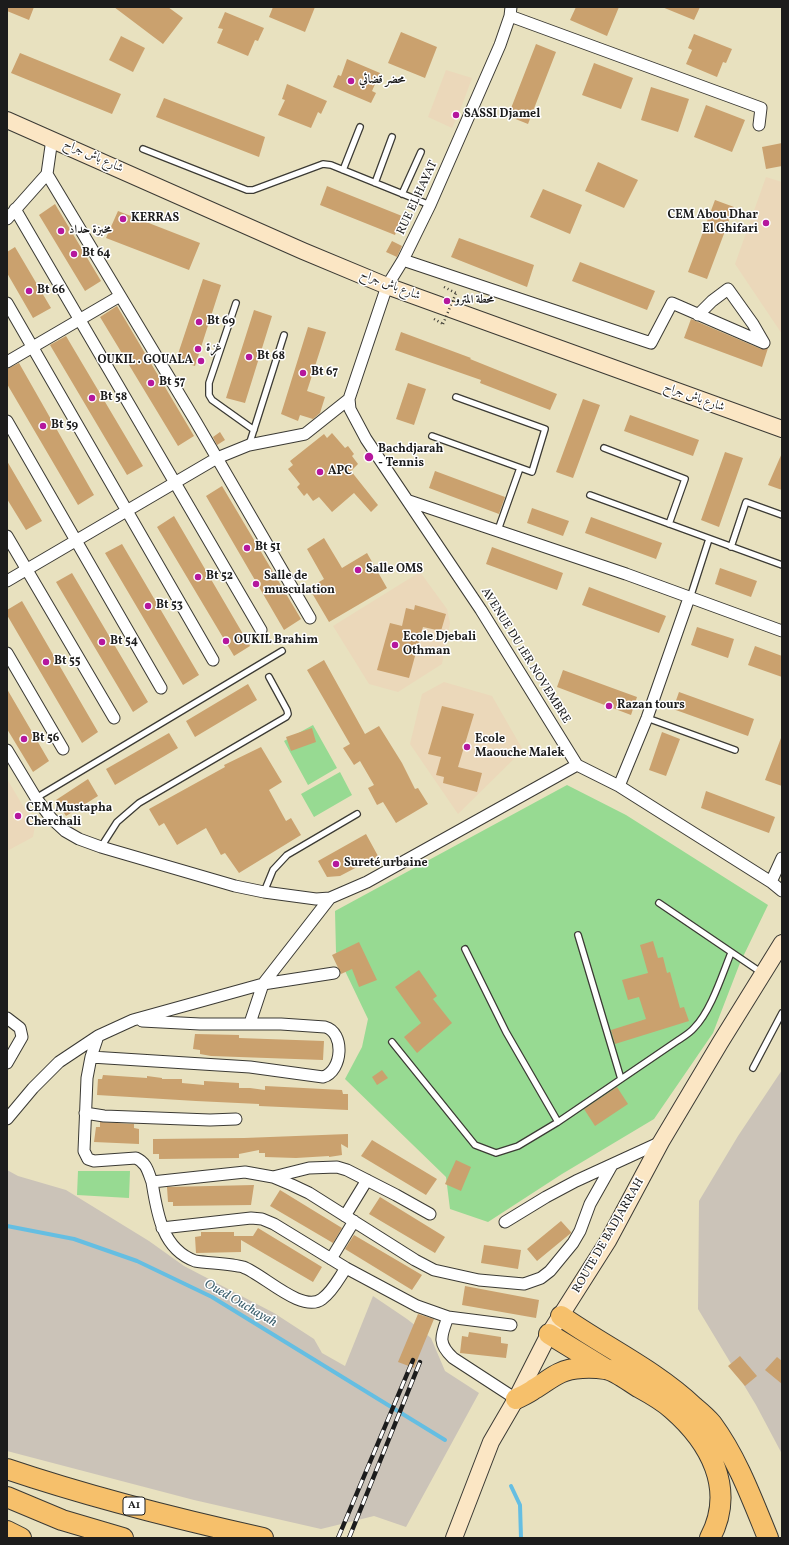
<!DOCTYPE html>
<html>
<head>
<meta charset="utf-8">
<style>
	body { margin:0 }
	#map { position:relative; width:789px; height:1545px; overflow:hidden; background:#e8e1bf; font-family:Vollkorn,serif }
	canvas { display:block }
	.frame { position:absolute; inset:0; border:8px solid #1c1c1c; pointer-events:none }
</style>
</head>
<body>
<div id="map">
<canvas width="789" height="1545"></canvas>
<div class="frame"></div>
</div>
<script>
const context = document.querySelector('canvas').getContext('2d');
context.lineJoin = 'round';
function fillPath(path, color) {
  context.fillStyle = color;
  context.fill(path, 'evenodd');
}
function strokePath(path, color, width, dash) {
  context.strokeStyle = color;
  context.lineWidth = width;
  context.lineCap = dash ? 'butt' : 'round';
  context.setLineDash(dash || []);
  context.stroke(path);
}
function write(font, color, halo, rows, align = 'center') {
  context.font = font + ' Vollkorn,Amiri,serif';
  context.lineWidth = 3;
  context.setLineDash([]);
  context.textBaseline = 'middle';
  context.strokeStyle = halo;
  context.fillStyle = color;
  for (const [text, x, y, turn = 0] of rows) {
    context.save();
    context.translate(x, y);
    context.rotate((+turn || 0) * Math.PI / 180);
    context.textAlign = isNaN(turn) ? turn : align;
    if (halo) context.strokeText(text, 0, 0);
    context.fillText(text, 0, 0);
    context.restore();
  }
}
const built = new Path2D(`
	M446,70L472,78L461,108L452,128L428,117Z
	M766,177L782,182V334L735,264Z
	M420,572L447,609L450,623L442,664L398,692L369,684L333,626Z
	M444,682L492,696L523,750L458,814L410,744L422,694Z
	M7,779L35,826L33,837L7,851Z`);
const industrial = new Path2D(`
	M782,1070V1454L756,1405L698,1309L699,1201L738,1136Z
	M7,1170L18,1176L66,1190L149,1241L184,1266L274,1313L314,1339L322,1353L345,1366L373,1296L407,1319L431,1338L445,1371L479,1393L406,1527L374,1516L321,1529L194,1500L7,1451Z`);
const green = new Path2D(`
	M313,725L337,768L308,785L284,741Z
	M340,772L352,795L314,817L301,794Z
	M567,785L626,815L768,905L740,963L713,1033L654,1119L562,1174L488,1222L450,1209L446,1177L345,1079L362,1047L368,1019L336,952L335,911Z
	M78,1171H130L129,1198L77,1195Z`);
const stream = new Path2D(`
	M7,1226L74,1239L137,1261L212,1297L445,1440
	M511,1486L520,1505L521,1538`);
const building = new Path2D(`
	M7,7H34L29,20L7,11Z
	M114,7H168L183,18L163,44Z
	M273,7H315L305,32L269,17Z
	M576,7H619L607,36L570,20Z
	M662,7H700L694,20Z
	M225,12L264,28L258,41L255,40L248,56L217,43L223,29L218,28Z
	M401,32L437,47L425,78L388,63Z
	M694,34L732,49L726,63L723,62L717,77L686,64L692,50L688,48Z
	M121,36L145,48L133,72L109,60Z
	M536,44L556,52L528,124L508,116Z
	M20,53L121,94L112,114L11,73Z
	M347,59L380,73L372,91L376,93L371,103L333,87L338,75L341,76Z
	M594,63L633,78L621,109L582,95Z
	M287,84L327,101L321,114L318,112L311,128L278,115L285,100L282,99Z
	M651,87L689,99L678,132L641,120Z
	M164,98L265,137L259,157L156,117Z
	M706,105L745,120L732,152L694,137Z
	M782,143V166L766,169L762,147Z
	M598,162L638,180L624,208L585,191Z
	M327,186L402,216L395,235L320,205Z
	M543,189L582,205L570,234L530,217Z
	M715,200L734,207L707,279L688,272Z
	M55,204L101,281L85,291L39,215Z
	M118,211L200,243L189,270L106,238Z
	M459,238L534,265L527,287L451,257Z
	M392,241L402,246L397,257L386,252Z
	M15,247L51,308L33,318L7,273V252Z
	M580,262L655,291L647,310L572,281Z
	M203,279L221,285L195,366L176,360Z
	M117,306L194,436L178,446L100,317Z
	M254,310L272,316L245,403L226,398Z
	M691,319L761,349L768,348L762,367L684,338Z
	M308,327L326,332L307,391L325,397L320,413L313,419L300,415L298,421L281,414Z
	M401,332L471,358L470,359L557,394L550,410L480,383L481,380L395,350Z
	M66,336L143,466L127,475L50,345Z
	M19,363L94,495L78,505L7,384V369Z
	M408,383L426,389L414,425L396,419Z
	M583,399L600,405L573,478L556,472Z
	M630,415L699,440L693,456L624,431Z
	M220,432L225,440L217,445L213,437Z
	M332,433L345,448L348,446L354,454L352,456L358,464L351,471L378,505L371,512L354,493L332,512L319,497L313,501L307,493L304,496L297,487L300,484L288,469L293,465L290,461L324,434L327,438Z
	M725,452L743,458L719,527L701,520Z
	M782,453V490L768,485Z
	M7,461L42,521L26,530L7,499Z
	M435,471L505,497L499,514L429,488Z
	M222,486L301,619L284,630L206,496Z
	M532,508L569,521L563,536L527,523Z
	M174,516L250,646L234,656L157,527Z
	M591,517L662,543L656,559L585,533Z
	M324,538L342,568L367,553L387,588L329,622L309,588L324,579L307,549Z
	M122,544L199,675L183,685L105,553Z
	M492,547L563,573L557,590L486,564Z
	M720,568L757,581L751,597L715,584Z
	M72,573L148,702L133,712L56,582Z
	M589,587L666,616L659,633L582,605Z
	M22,601L98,732L82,743L7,615V610Z
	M415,605L446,614L441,631L423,627L409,678L377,670L390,623L402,626L406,608L414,610Z
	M697,627L734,639L728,658L691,645Z
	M755,646L782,656V677L748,665Z
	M324,660L365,734L379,726L402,763L415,789L418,788L428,804L396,823L383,802L377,805L368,788L374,785L360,761L354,765L343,748L350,744L307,670Z
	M563,670L637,697L631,715L557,687Z
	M248,684L257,700L195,737L186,721Z
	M7,689L49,761L33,772L7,729Z
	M679,692L754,719L748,736L673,709Z
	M442,706L474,714L458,767L482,773L477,792L443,783L444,777L436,775L441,757L428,754Z
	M312,728L316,742L291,751L286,737Z
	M662,732L680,739L666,776L649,770Z
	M169,733L178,748L115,785L106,769Z
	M781,738H782V786L765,780Z
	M261,747L282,782L269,790L286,821L291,818L301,835L239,873L225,853L221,855L206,828L177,845L164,823L159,826L149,809L225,767L224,765Z
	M88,779L98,796L66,816L56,800Z
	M706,791L775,817L769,833L701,808Z
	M366,834L378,856L340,876L327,877L318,861Z
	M653,941L658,958L663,957L667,973L670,972L680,1008L684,1007L689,1021L615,1044L611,1030L646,1019L639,997L628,1000L622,980L648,973L640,945Z
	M359,942L377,980L359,987L352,969L341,974L332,955Z
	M419,970L437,996L433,999L452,1023L417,1053L404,1037L421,1023L395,987Z
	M195,1034L239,1035V1038L324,1041L323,1060L211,1056L200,1054V1050L193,1049Z
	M382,1070L388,1078L377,1085L372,1077Z
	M103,1075L147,1078V1076L162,1078V1079H182V1083L204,1085V1081L239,1083V1088H250L265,1090V1086L342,1090L343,1094H348V1110L259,1106V1104L196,1101L97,1095L98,1079H102Z
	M617,1087L628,1104L595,1126L584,1109Z
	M100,1122L134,1124V1128L139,1129V1144L94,1142L96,1127H100Z
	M348,1134V1148L341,1144L342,1155L329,1157V1156L296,1158L265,1157V1153H259V1150L239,1154V1158L159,1159V1154H153V1139L244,1138Z
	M372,1140L437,1179L426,1195L361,1156Z
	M456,1160L471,1167L461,1191L445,1184Z
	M254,1185L251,1205L173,1206V1202H168L167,1187Z
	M280,1190L342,1228L333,1243L270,1206Z
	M380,1197L445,1237L435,1253L369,1214Z
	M561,1221L571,1232V1233L537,1261L527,1249Z
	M258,1228L322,1267L313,1282L241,1240V1252L196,1253L195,1237L201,1236V1232H234V1236H253Z
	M354,1235L422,1275L412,1290L345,1249Z
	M484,1245L521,1250L518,1269L481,1263Z
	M465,1286L539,1300L536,1318L462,1305Z
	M418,1314L434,1319L414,1368L398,1362Z
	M469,1332L501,1337V1343L508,1344L506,1358L460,1353L462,1336L468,1337Z
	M740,1356L757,1376L745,1386L728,1366Z
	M777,1357L782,1361V1384L765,1370Z`);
const path = new Path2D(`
	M444,287L456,293
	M434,319L443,324`);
const lane = new Path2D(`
	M143,149L247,190H253L323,164L331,165L430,205
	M343,170L360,127
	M375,183L392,137
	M402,194L421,152
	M236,303L209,383V395L212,400L254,430
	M432,436L532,472L545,429L456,397
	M249,445L284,335
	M604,448L685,479L669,524
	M590,495L782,565
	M498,530L520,468
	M731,547L746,502L782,515
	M690,598L709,539
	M647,718L735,750
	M36,798L282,651
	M101,847L117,822L139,803L286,717L288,714L287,710L269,677
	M264,892L273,870L287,855L357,814
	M659,903L762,973
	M578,935L621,1079
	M465,949L506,1032L558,1122
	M392,1042L475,1145L496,1153L518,1146L558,1122L677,1041C683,1037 690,1033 694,1028C711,1011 722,975 731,953
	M753,1068L782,1013`);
const street = new Path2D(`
	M511,7L510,16L500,45L430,205L403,260L387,286L349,399L350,409L366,439L481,610L577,765L619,786L771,882L782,891
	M510,16L761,108L759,125
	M47,174L196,422L310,618
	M15,209L261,630
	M7,219L47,174L52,139
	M403,260L651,343L672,303L764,343L753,324L728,289L712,301L698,315
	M7,303L213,660
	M7,362L120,296
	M7,421L161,688
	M409,501L626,574L782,631
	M7,536L114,718
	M7,581L217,458L249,445L305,434L349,399
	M7,653L63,749
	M7,750L36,798L51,818L65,831L79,839L101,847L235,886L264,892L316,899L330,898L367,882L577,765
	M619,786L647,718L689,598
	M771,882L782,858
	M330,898L263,984L133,1020L98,1036L91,1057L87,1078L84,1151L88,1159L94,1161L136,1158C147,1163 148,1172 152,1182L245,1172L273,1177L292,1185L309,1193L415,1260L434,1270L479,1280L524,1284L541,1278L550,1271L573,1243L580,1231L590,1204L612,1165
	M7,1018L20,1028L22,1037L7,1063
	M250,1023L263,984L334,973
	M91,1057L250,1067L323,1077C343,1071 345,1032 325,1027L281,1024H200L142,1021
	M85,1113L104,1116L210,1120L236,1119
	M7,1119L33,1088L59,1062L98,1036
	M273,1177L309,1168L337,1167L347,1170L396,1195L430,1214
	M152,1182C157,1213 162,1249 195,1261C208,1263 232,1264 243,1267C263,1274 302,1314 322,1299C333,1291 339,1278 346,1268
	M345,1216L367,1180
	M505,1222L546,1197L576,1181L661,1142
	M162,1228L251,1218L262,1219L274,1224L346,1268L417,1306L448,1317L511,1325
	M331,1259L354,1221
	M448,1317C441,1336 437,1343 453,1358L516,1399`);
const secondary = new Path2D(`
	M7,120L303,251L387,286L782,429
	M454,1538L491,1442L516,1399L549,1334L608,1241L661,1142L720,1043L782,943`);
const highway = new Path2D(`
	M561,1316C605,1347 655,1370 694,1407C700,1412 707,1418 712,1424C737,1458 752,1499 768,1538
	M549,1334L606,1369
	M516,1399C522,1396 529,1393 534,1389C543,1384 551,1377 560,1373C572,1367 592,1367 605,1369C615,1370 631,1383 640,1388C651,1394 663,1401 672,1409C710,1442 736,1489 710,1538
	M7,1469C90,1497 177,1519 263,1538
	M7,1497L62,1520L123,1538
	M7,1531L21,1538`);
const rail = new Path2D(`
	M338,1538L413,1360
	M349,1538L420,1362`);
const pathBridge = new Path2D(`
	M443,324L456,293`);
const markers = [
	[351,81,4,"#b5179e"],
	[456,115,4,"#b5179e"],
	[123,219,4,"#b5179e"],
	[766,223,4,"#b5179e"],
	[61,231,4,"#b5179e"],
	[74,254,4,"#b5179e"],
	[29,291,4,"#b5179e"],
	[447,301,4,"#b5179e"],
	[199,322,4,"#b5179e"],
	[198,349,4,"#b5179e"],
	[249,357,4,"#b5179e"],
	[201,361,4,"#b5179e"],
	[303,373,4,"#b5179e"],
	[151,383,4,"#b5179e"],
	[92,398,4,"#b5179e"],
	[43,426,4,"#b5179e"],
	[369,457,5,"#b5179e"],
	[320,472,4,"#b5179e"],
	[247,548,4,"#b5179e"],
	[358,570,4,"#b5179e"],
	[198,577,4,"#b5179e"],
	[256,584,4,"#b5179e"],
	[148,606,4,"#b5179e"],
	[226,641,4,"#b5179e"],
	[102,642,4,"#b5179e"],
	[395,645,4,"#b5179e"],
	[46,662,4,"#b5179e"],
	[609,706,4,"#b5179e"],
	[24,739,4,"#b5179e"],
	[467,747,4,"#b5179e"],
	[18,816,4,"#b5179e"],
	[336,864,4,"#b5179e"]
];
const shields = [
	[134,1506,22]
];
const shieldNames = [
	["A1",134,1506]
];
const poiNames = [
	["محضر قضائي",359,81],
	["SASSI Djamel",464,115],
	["CEM Abou Dhar",758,216,"right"],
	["El Ghifari",758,230,"right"],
	["KERRAS",131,219],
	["مخبزة حداد",69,231],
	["Bt 64",82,254],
	["Bt 66",37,291],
	["محطة المترو",455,301],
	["Bt 69",207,322],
	["غزة",206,349],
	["Bt 68",257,357],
	["OUKIL . GOUALA",193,361,"right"],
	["Bt 67",311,373],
	["Bt 57",159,383],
	["Bt 58",100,398],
	["Bt 59",51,426],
	["Bachdjarah",378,450],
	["- Tennis",378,464],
	["APC",328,472],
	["Bt 51",255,548],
	["Salle OMS",366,570],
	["Bt 52",206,577],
	["Salle de",264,577],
	["musculation",264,591],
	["Bt 53",156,606],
	["Ecole Djebali",403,638],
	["Othman",403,652],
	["OUKIL Brahim",234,641],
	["Bt 54",110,642],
	["Bt 55",54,662],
	["Razan tours",617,706],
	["Bt 56",32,739],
	["Ecole",475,740],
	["Maouche Malek",475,754],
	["CEM Mustapha",26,809],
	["Cherchali",26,823],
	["Sureté urbaine",344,864]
];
const streetNames = [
	["شارع باش جراح",93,157,24],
	["RUE EL HAYAT",418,198,-65],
	["شارع باش جراح",390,286,21],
	["شارع باش جراح",694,398,20],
	["AVENUE DU 1ER NOVEMBRE",525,656,58],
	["ROUTE DE BADJARRAH",609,1236,-60]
];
const waterNames = [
	["Oued Ouchayah",240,1304,30]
];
fillPath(built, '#ebd8ba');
fillPath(industrial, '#cbc3b8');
fillPath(green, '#97da92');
strokePath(stream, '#65bee2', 4);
fillPath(building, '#caa16e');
strokePath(lane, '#3b3a34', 8);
strokePath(street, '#3b3a34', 13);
strokePath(secondary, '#3b3a34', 18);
strokePath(highway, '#3b3a34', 22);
strokePath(path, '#3b3a34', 2.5, [1, 3]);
strokePath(lane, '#fff', 5.5);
strokePath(street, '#fff', 11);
strokePath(secondary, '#fbe6c4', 16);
strokePath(highway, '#f6c06b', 20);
strokePath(rail, '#1c1c1c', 4.5);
strokePath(rail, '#fff', 3, [9]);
strokePath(pathBridge, '#3b3a34', 2.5, [1, 3]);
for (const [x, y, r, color] of markers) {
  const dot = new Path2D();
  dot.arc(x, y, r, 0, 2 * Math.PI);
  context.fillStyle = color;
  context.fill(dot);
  strokePath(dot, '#fff', 1.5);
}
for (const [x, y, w] of shields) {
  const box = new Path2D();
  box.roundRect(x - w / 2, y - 9, w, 18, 3);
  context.fillStyle = '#fff';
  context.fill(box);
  strokePath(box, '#1c1c1c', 1);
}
write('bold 11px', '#1c1c1c', null, shieldNames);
write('bold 12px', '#1c1c1c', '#fff', poiNames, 'left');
write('12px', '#1c1c1c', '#fff', streetNames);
write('italic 13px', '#395d6b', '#fff', waterNames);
</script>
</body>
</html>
